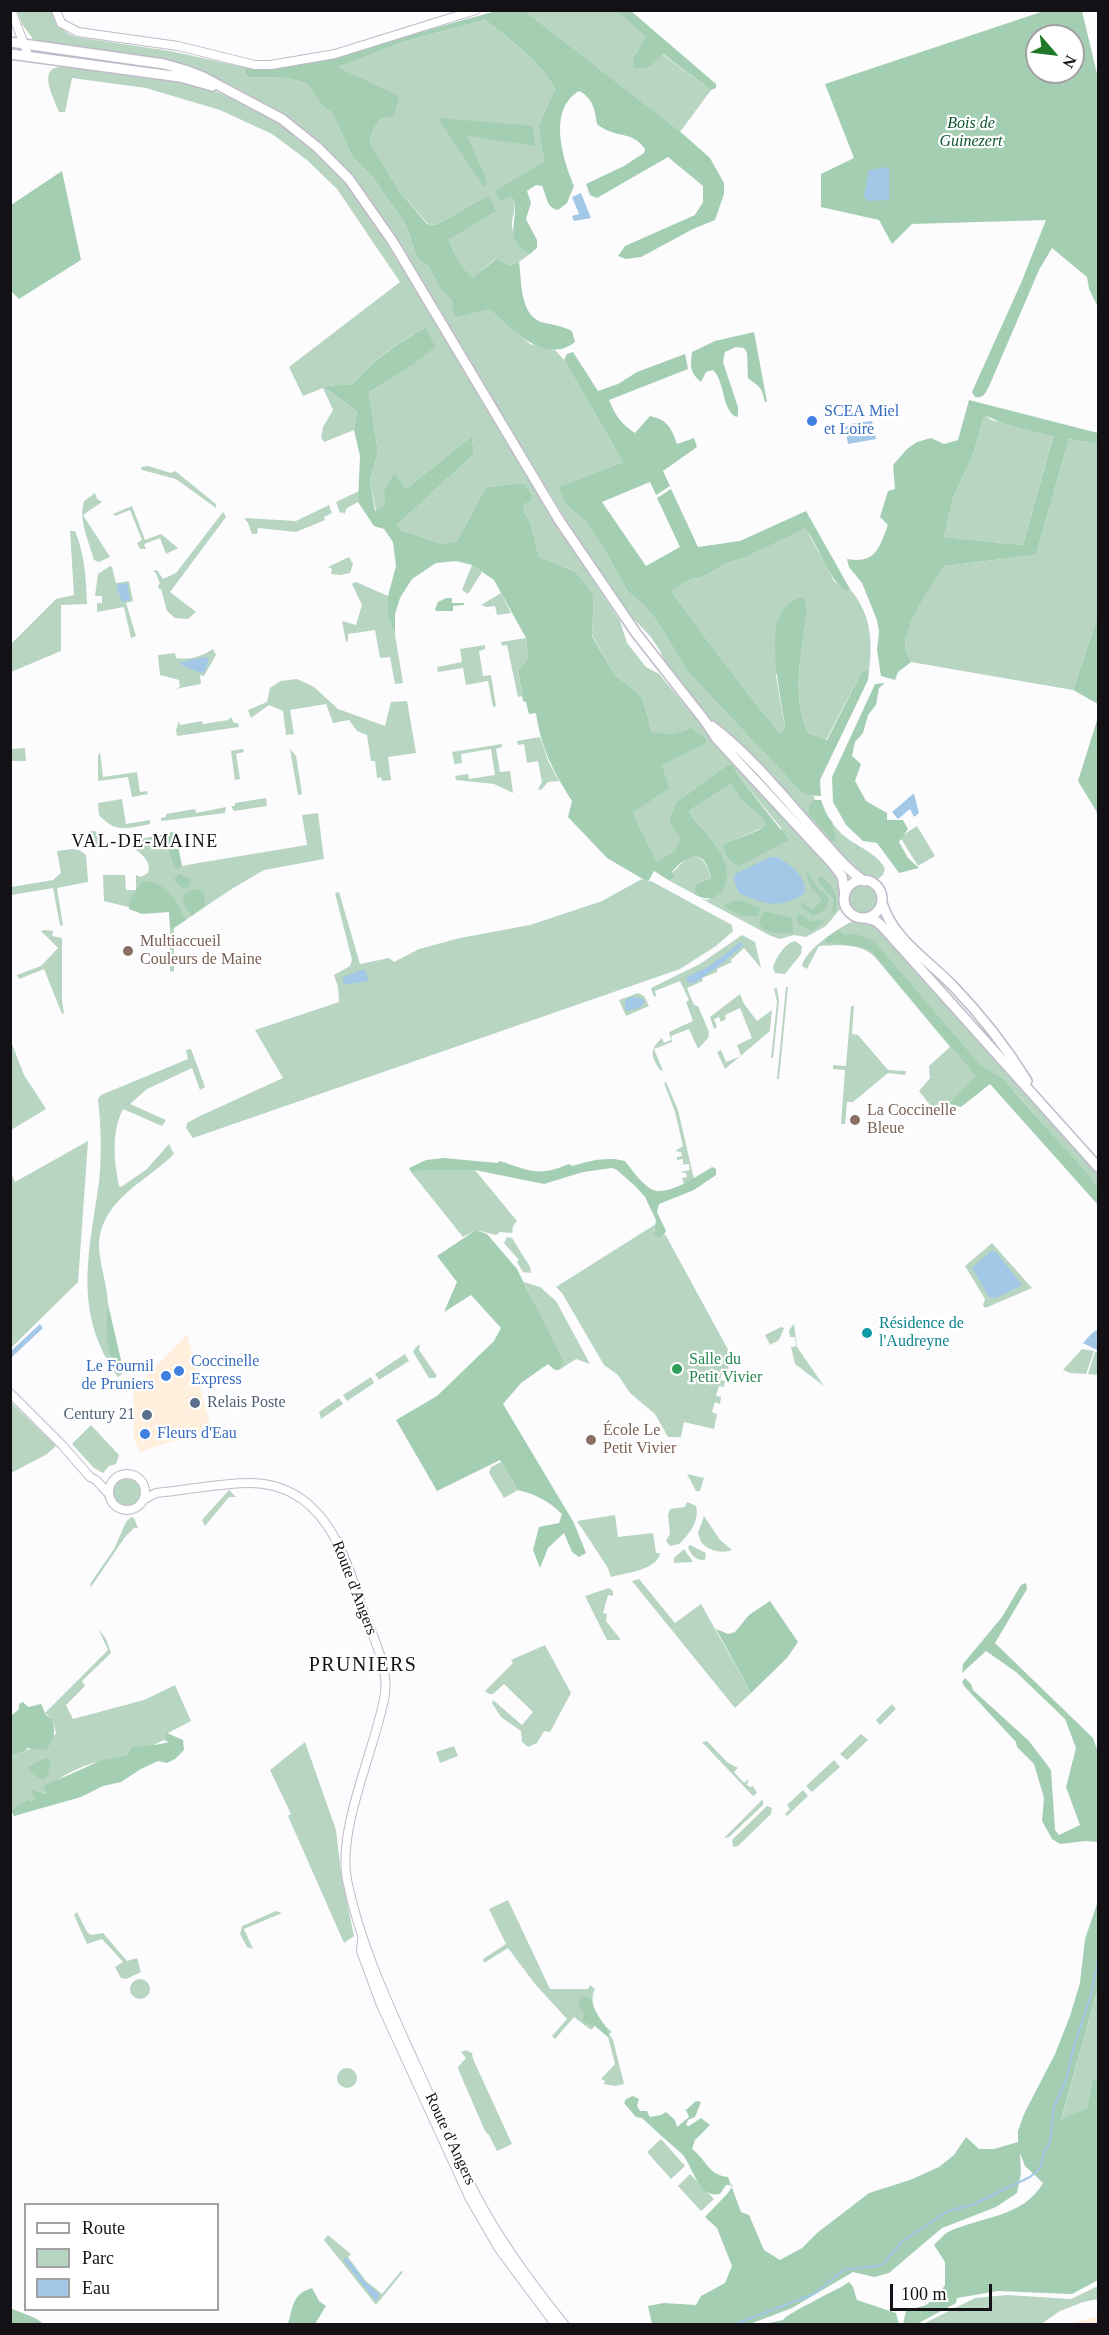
<!DOCTYPE html>
<html>
<head>
<meta charset="utf-8">
<style>
	body { margin:0 }
	#map { position:relative; width:1109px; height:2335px; overflow:hidden; background:#fcfbfe; font-family:"Times New Roman",serif }
	canvas { display:block }
	.frame { position:absolute; inset:0; border:12px solid #131116; pointer-events:none }
	.legend { position:absolute; left:24px; top:2203px; width:195px; height:108px; box-sizing:border-box; background:#fff; border:2px solid #a1a0a2; margin:0; padding:8px 10px; list-style:none; font-size:18px; color:#131116 }
	.legend li { display:flex; align-items:center; gap:12px; height:30px }
	.legend b { width:30px; border:2px solid #a1a0a2 }
	.north { position:absolute; left:1025px; top:24px; width:60px; height:60px; box-sizing:border-box; background:#fff; border:2px solid #a1a0a2; border-radius:50%; rotate:118deg; font-size:16px; font-weight:700; line-height:24px; text-align:center; color:#131116 }
	.north::after { content:''; display:block; margin:auto; width:21px; height:27px; background:#1f7928; clip-path:polygon(50% 0,100% 100%,50% 72%,0 100%) }
	.scale { position:absolute; left:890px; top:2284px; width:102px; height:27px; box-sizing:border-box; border:3px solid #131116; border-top:0; padding-left:8px; font-size:18px; line-height:21px; white-space:nowrap; color:#131116; -webkit-text-stroke:4px #fff; paint-order:stroke }
</style>
</head>
<body>
<div id="map">
<canvas width="1109" height="2335"></canvas>
<div class="frame"></div>
<ul class="legend">
<li><b style="height:8px;background:#fff"></b>Route</li>
<li><b style="height:16px;background:#b7d5c1"></b>Parc</li>
<li><b style="height:16px;background:#a3c7e7"></b>Eau</li>
</ul>
<div class="north">N</div>
<div class="scale">100 m</div>
</div>
<script>
const context = document.querySelector('canvas').getContext('2d');
context.lineJoin = 'round';
function fillPath(path, color) {
  context.fillStyle = color;
  context.fill(path, 'evenodd');
}
function strokePath(path, color, width, dash) {
  context.strokeStyle = color;
  context.lineWidth = width;
  context.lineCap = dash ? 'butt' : 'round';
  context.setLineDash(dash || []);
  context.stroke(path);
}
function write(font, color, halo, rows, align = 'center') {
  context.font = font + ' "Times New Roman",serif';
  context.lineWidth = 4.5;
  context.setLineDash([]);
  context.textBaseline = 'middle';
  context.strokeStyle = halo;
  context.fillStyle = color;
  for (const [text, x, y, turn = 0] of rows) {
    context.save();
    context.translate(x, y);
    context.rotate((+turn || 0) * Math.PI / 180);
    context.textAlign = isNaN(turn) ? turn : align;
    if (halo) context.strokeText(text, 0, 0);
    context.fillText(text, 0, 0);
    context.restore();
  }
}
const commercial = new Path2D(`
	M187,1334L211,1429L140,1452L134,1439L133,1390Z
	M1098,2316V2324H1071L1080,2321Z`);
const green = new Path2D(`
	M17,11H52C57,24 62,32 76,37L170,51L244,67L245,74L249,77L287,78L306,83L321,104L333,114L352,156L372,176L406,225L417,258L428,266L440,288L452,301L489,309L530,344L555,350L564,360L623,462L560,487L566,505L585,521L603,547L628,592L642,603L657,621L688,672L800,791L814,796L815,800H821C826,813 831,823 841,833C853,845 878,853 885,869L883,875L878,879L855,872L694,702L667,667L659,649L650,636L626,611L602,578L366,196C316,134 274,105 201,73L35,42L22,24Z
	M525,11H617L647,37L636,53L662,54L711,90L680,132Z
	M485,20C512,41 538,59 555,89L538,126L544,162L510,197L514,200C516,211 512,215 512,225C512,234 522,249 530,254L519,262L509,265L495,259L473,277C460,267 454,254 449,239L487,196L436,225L428,224L400,192L370,143L373,130L381,118L350,74L336,67L403,42ZM509,126H533L536,145L467,136Z
	M84,65L194,83L222,94L264,113L305,142L341,177L385,240L583,565L620,621L627,643L646,667L659,674L710,735L836,871L843,888L840,909L826,926L806,937L794,935L780,939L771,936L702,899L709,900L721,855L689,811L731,784L741,800L762,818L767,826L726,843L723,847L782,829L740,778L733,765H727L675,803L669,822L682,839L675,850L657,864L633,813L668,788L661,765L705,743L697,732L663,734L652,732L642,697L614,674L592,635L594,595L576,572L539,557L531,524L524,512L525,483L486,487L457,541L442,544L401,530L397,525L474,454L472,436L406,489L394,475L385,491V504L376,511L370,480L378,452L369,392L411,366L426,327C398,342 373,360 353,384L324,388L357,411L354,430L324,442L321,437L323,427L333,410L323,388L303,396L289,367L400,282L337,189L307,160L272,134L220,110L146,88L72,78L65,112H59C55,101 37,69 59,67C66,66 75,68 83,69Z
	M984,414L991,420L1053,435L1023,545L944,537L953,498L974,452Z
	M1069,439L1098,444V616L1073,690L911,662C909,657 905,650 905,644C904,627 934,580 945,566L1036,555Z
	M148,466L171,473L175,471L216,504V508L176,479L142,470L141,467Z
	M359,491L358,502L347,508L344,515L343,512L340,513L336,502Z
	M95,493L97,499L102,502L83,515L110,557L99,562L94,560C89,541 78,520 84,501Z
	M329,505L332,513L324,517L325,520L296,532L258,528L257,534H252L248,523L244,518L296,521Z
	M132,506L145,540L161,534L178,548L166,554L160,538L144,544L146,549H140L137,543L142,540L130,510L115,516L113,514Z
	M223,512L226,517L170,592L196,612L188,619L175,618L167,611L161,589H159L158,585L160,584L156,573L153,571L157,570L163,579L176,573Z
	M805,527L834,581L846,590L850,589C871,614 873,640 869,671H862L826,740L808,733C790,694 803,650 807,609L805,599L776,676L785,728L780,734L718,655L671,591L691,579L701,578L727,563L744,558Z
	M70,531H75C85,555 86,579 87,604L61,605V651L11,672V644L56,599L74,595Z
	M349,557L353,564L350,573L341,575L331,574L332,569L328,567Z
	M472,565L482,572L468,594L462,590Z
	M110,566L112,567L116,583L129,581L133,601L126,603L136,636L131,638L124,607L97,612V603H102V596H95L98,574Z
	M356,582L388,596V617L395,635L403,683L395,684L390,657L380,658L375,630L348,634V641L346,642L342,621L356,625L362,605L352,584Z
	M501,593L511,613L497,615L495,606L486,607L481,605Z
	M526,638L528,658L518,670L522,696L518,697L507,645L502,646L501,642Z
	M485,645V649L479,651L483,676L491,675L496,706L493,707L488,681L466,685L463,668L438,672L437,667L462,662L460,649Z
	M213,649L216,655L204,676L200,675L201,684L175,689L180,687L179,680L160,675L158,655L175,653L176,658C191,660 200,657 213,649Z
	M297,679L314,687L338,709L385,726L391,702L407,701L416,753L388,757L391,780L382,781L381,777L377,778L375,761H371L367,735L357,731L349,720L333,723L326,704L290,710L294,734L286,735L283,711L269,705L251,718L248,710L267,702L270,688L281,681Z
	M231,717L234,723H238L239,727L177,736L176,730L179,721L180,725L202,721L203,724L228,720Z
	M540,737L549,763L559,781L548,782L541,790L538,789L542,782L538,761L527,763L524,744L518,745L517,741Z
	M502,744V747L496,749L500,772L510,771L513,793L494,784L456,780L455,776L468,774L469,779L495,775L491,749L461,754L462,763L455,764V766L452,752Z
	M25,748L26,761H11V749Z
	M243,749L244,752L236,754L240,779L235,780L231,751Z
	M290,749L296,756L302,794L298,795Z
	M100,752L103,777L137,772L140,792L147,791L148,794L132,797L128,777L98,781V756Z
	M266,798L267,806L234,811L231,806H235V803Z
	M122,799L126,824L150,820V824C128,828 116,834 99,815L98,803Z
	M226,807L225,813L161,821V818L166,817V814L195,809L196,813Z
	M318,813L324,859L264,870L230,890L174,928V971L170,972V912H148L104,901L103,875H125L126,890H136V875L141,877L148,873C153,859 136,850 125,842L175,832L182,866L198,863L307,845L302,815Z
	M917,826L935,856L918,866L900,837Z
	M85 839a8 8 0 1 1 16 0a8 8 0 1 1-16 0Z
	M72,849L79,850L86,855L88,882L57,888L63,926L60,925L53,888L11,895V887L53,880L61,873L57,851Z
	M689,856C703,855 708,866 711,878L696,884L694,894L670,881L675,876L672,873Z
	M642,879L648,882L651,881L732,925L733,931L716,946L680,969L193,1138L186,1128L187,1123L200,1116L283,1078L255,1030L339,1002L338,987L334,975L350,966L352,960L335,893L339,892L360,964L389,958L394,962L419,949L460,938L530,925L602,901Z
	M849 899a14 14 0 1 1 28 0a14 14 0 1 1-28 0Z
	M853,921L875,924L1098,1174V1187L1015,1092L976,1078L938,1115L919,1091L930,1078L929,1066L950,1047L874,956C859,943 838,945 819,946L807,969L802,966C805,950 838,928 853,921Z
	M44,930L53,931L52,936L62,938V1001L64,1013L62,1014L44,969L19,979L17,975L41,966L58,948L41,931Z
	M742,935L755,942L761,968L744,948L731,960L732,962L717,969V972L702,978L703,981L687,988L694,1005L698,1006L709,1032L708,1038L698,1049L689,1029L671,1036L672,1042L654,1049L663,1071L660,1070C651,1056 649,1050 662,1038L664,1043L671,1040L669,1032L693,1021L686,1002L689,1000L680,981L655,991L656,996L654,997L651,988L700,964Z
	M795,941L802,946L801,954L785,974L775,973L773,967C776,958 785,943 795,941Z
	M786,987H788L779,1079H777Z
	M777,988L779,1001L773,1058H771L777,1002L774,989Z
	M638,993L644,996L649,1006L626,1016L619,1000Z
	M740,994L744,1004L757,1021L772,1010L770,1029V1031L725,1069L717,1052L721,1050L726,1062L741,1056L737,1045L752,1038L740,1008L725,1015L726,1019L721,1022L719,1017L714,1019L717,1027L714,1029L710,1017Z
	M851,1006H854L852,1034L858,1035L888,1070L906,1071L905,1075L888,1073L853,1102H847L845,1124H841L845,1070L833,1069V1065L846,1066Z
	M10,1039L24,1075L46,1109L11,1130Z
	M191,1049L205,1087L200,1090L192,1068L147,1089L130,1104L166,1120L162,1126L123,1109C111,1133 114,1160 119,1186L121,1187L147,1169L169,1144L174,1154C146,1182 99,1200 99,1248C100,1263 105,1279 107,1294C111,1324 103,1337 117,1367H122V1374L118,1377C72,1312 89,1254 99,1182C102,1154 101,1126 98,1099L101,1095L188,1059L186,1050Z
	M666,1082L678,1110L694,1179L684,1184L682,1178L687,1177L686,1173L680,1172L690,1170L689,1164L678,1165L683,1164V1159L677,1160V1157L682,1156L681,1152L675,1151L683,1146L675,1112L664,1083Z
	M88,1141L78,1282L11,1348V1172L15,1182Z
	M428,1170H475L517,1221L513,1226L512,1233L500,1232L496,1235L476,1230L463,1237L411,1172Z
	M656,1224L654,1232L662,1237L665,1234L731,1355L727,1374L722,1373L720,1380L725,1381L724,1387L719,1386L716,1396L721,1397L720,1404L715,1402L712,1412L717,1414L714,1429L684,1422L681,1437H668L655,1414L630,1393L618,1375L604,1365L562,1293L556,1287Z
	M507,1237L512,1238L530,1267L531,1273L523,1272L517,1262L519,1260L504,1243Z
	M992,1243L1032,1288L985,1308L983,1305L985,1299L965,1266Z
	M524,1282L540,1287L556,1301L590,1364L576,1359L559,1370L563,1364Z
	M794,1324L797,1347L824,1386L795,1364L791,1347L796,1346L795,1337H790L789,1330Z
	M781,1327L784,1328L779,1340L770,1345L765,1335Z
	M420,1344L419,1350L437,1376L435,1378H429L413,1352L415,1348Z
	M1082,1349L1094,1351L1086,1374L1070,1373L1063,1370Z
	M1098,1351V1375L1088,1374L1095,1352Z
	M405,1354L409,1361L379,1380L375,1374Z
	M371,1377L374,1383L347,1401L343,1395Z
	M339,1398L343,1404L321,1419L319,1412Z
	M10,1401L56,1446L47,1454L11,1473Z
	M91,1425L119,1455L116,1464L109,1466L103,1473L94,1468L72,1444Z
	M501,1462L518,1490L504,1498L489,1473L491,1467Z
	M687,1474L704,1478L700,1491H696Z
	M113 1493a14 14 0 1 1 28 0a14 14 0 1 1-28 0Z
	M229,1490L236,1497H229L205,1526L202,1520Z
	M687,1502L696,1506C700,1520 689,1535 679,1544L670,1546L666,1541L670,1534L668,1515L670,1509L685,1507Z
	M615,1515L618,1537L653,1533L656,1553H660C658,1570 625,1573 611,1577L608,1568L577,1521Z
	M704,1516L720,1540L732,1550C721,1554 709,1551 701,1542L698,1533Z
	M131,1517L134,1518L138,1528H134L125,1537L91,1587L90,1584L114,1549L126,1522Z
	M690,1545L706,1553L705,1560C696,1561 691,1555 688,1547Z
	M684,1549L693,1562L674,1563V1558Z
	M639,1579L675,1623L701,1604L751,1693L735,1708L632,1581Z
	M609,1588L613,1591V1596L608,1595L603,1613L607,1614L606,1621L621,1640H607L585,1596Z
	M98,1628L106,1639L111,1653L82,1681L85,1686L66,1705L73,1719L144,1700L175,1685L191,1721L168,1733L164,1740L149,1747H131L129,1755C105,1759 79,1765 59,1779C55,1782 50,1790 47,1794L35,1790V1797L31,1801L27,1799L11,1810V1755L24,1752L56,1734L53,1719L45,1713L108,1650Z
	M545,1645L571,1693L550,1732L544,1731L537,1743L528,1747L522,1742L521,1731L501,1717L492,1703L493,1700L522,1725L533,1712L504,1684L493,1694H489L485,1691L513,1663L511,1660Z
	M892,1704L896,1709L880,1725L876,1720Z
	M861,1734L868,1740L847,1760L840,1754Z
	M707,1741L727,1762L738,1768L734,1772L744,1783L749,1779L747,1785L750,1787L753,1786L757,1793L753,1796L702,1742Z
	M305,1742L336,1830L341,1873L354,1936L344,1943L288,1816L291,1814L270,1770Z
	M454,1746L458,1756L440,1763L436,1752Z
	M834,1760L840,1767L812,1792L806,1786Z
	M803,1790L808,1796L787,1816L785,1814L790,1809L787,1805Z
	M763,1799V1805L729,1837L724,1838Z
	M767,1806L772,1808L771,1814L738,1846L733,1847L732,1840Z
	M508,1900L550,1989H588L590,1985L595,1989C587,2004 600,2022 612,2032L609,2034L613,2040L624,2084L615,2086L604,2084L605,2081L601,2079L615,2064L608,2037L595,2026L591,2030L574,2017L555,2039L552,2036L567,2019L535,1984L508,1948L484,1963L483,1959L506,1944L489,1909Z
	M276,1911L282,1913L244,1929L253,1949L247,1947L240,1934L242,1926Z
	M77,1912L87,1932L91,1935L103,1933L127,1961L137,1958L141,1972L126,1979L121,1978L115,1967L123,1962L102,1939L87,1944L74,1915Z
	M130 1989a10 10 0 1 1 20 0a10 10 0 1 1-20 0Z
	M1098,1988V2078L1092,2080L1087,2108L1061,2121Z
	M466,2050L472,2053L473,2059L512,2144L497,2151L489,2135L485,2131L459,2071L458,2067L466,2058L461,2052Z
	M337 2078a10 10 0 1 1 20 0a10 10 0 1 1-20 0Z
	M661,2139L685,2166L671,2179L647,2152Z
	M690,2174L714,2199L701,2211L678,2186Z
	M328,2235L351,2254L348,2257L366,2281L382,2294L401,2271L403,2272L376,2305L324,2240Z
	M1098,2286V2299L1083,2302L1060,2311L1041,2324H923L975,2298L1007,2295L1071,2299Z`);
const forest = new Path2D(`
	M496,11H525L683,134L710,158L724,183V194L715,220L693,229L641,257L626,259L618,256L625,246L695,215L703,202V186L668,157L597,198L590,195L586,184L624,166L644,153L645,149C631,129 616,140 597,124C595,110 593,98 579,91C547,110 563,159 574,186L567,203L558,210C546,208 547,196 542,186L536,185L527,191L531,203L526,219L537,240V248L530,254C502,239 519,222 514,200L510,197L500,200L495,191L544,162L538,126L555,89C538,59 512,41 485,20L403,42L337,67L399,96L394,116L381,118L373,130L370,143L400,192L427,224L436,225L487,196L491,200L496,211L449,239C454,254 460,267 473,277L496,259L509,265L519,262C522,281 519,318 545,323C555,325 562,326 572,331L575,342C544,366 512,328 489,309L455,317L452,301L440,288L428,266L417,258L406,225L372,176L352,156L333,114L321,104L306,83L287,78L249,77L245,74L244,67H288L316,61Z
	M617,11H631L716,84V88L711,90L663,54C654,63 647,72 633,67C632,56 641,46 646,37Z
	M1044,11H1082L1098,78V307L1089,289L1087,277L1052,248L1039,270L990,384C986,392 984,399 975,397L972,392L1021,283L1046,220L912,224L892,244L879,220L821,207V174L854,158L825,84ZM1037,36H1073V72H1037Z
	M438,118L533,126L536,146L467,136L485,177L487,184L484,187Z
	M62,171L81,260L19,299L11,291V205Z
	M426,327L435,347L411,366L369,392L378,452L370,480L375,511L385,504L384,491L394,474L406,489L472,436L474,454L397,525L401,530L442,544L457,541L486,487L524,483L532,497L531,501L524,504V512L531,524L539,557L576,572L594,595L592,636L614,674L642,697L652,732C664,734 680,735 691,728L706,739V743L662,765L669,788L633,813L657,863L675,850L681,839L669,822L675,803L727,765H733L740,778L789,840L739,866C728,862 727,856 723,846L726,843L759,830L766,825L762,818L741,800L731,784L689,811C700,829 721,846 726,867C731,889 715,907 694,894L696,884L711,878C705,848 688,853 672,872L675,876L670,881L654,871L648,882L607,858L568,817L572,801C553,771 541,748 536,713L529,714L526,702L523,701L518,670L528,658L526,638L494,580L472,565L456,561L436,563L412,579L400,598L395,614V635L388,617V596L396,566L393,542L384,529L374,526L358,502L360,456L354,430L357,411L323,387L353,384C373,360 399,342 426,327Z
	M754,332L767,402H765C761,385 760,388 748,378L747,353L744,348L736,347L725,352L723,362L738,407V414L737,417L734,416C721,404 725,382 713,370L706,372L701,382C690,373 690,366 692,352L715,341Z
	M573,352L598,391L618,384L637,372L685,354L688,369L609,400C615,415 621,424 635,433L650,416C667,419 672,429 677,444L694,438L697,447L663,471L670,486L656,495L650,482L602,502L646,566L680,547L657,498L671,489L698,547L740,541L806,511L850,589L846,591C826,577 820,547 805,528L744,558L727,563L701,578L691,579L671,591L718,655L780,734L785,728C782,698 765,636 783,610C787,605 793,601 798,598H805L807,609C803,650 790,694 808,733L827,740L862,671H869L868,680L820,780L821,796L808,795L800,791L688,672L657,621L642,603L628,592L603,547L585,521L566,505L559,487L623,462L564,360L567,354Z
	M969,400L1098,433V444L1069,439L1036,555L945,566C934,580 904,627 905,645C905,650 909,657 911,662L898,672L895,680L881,676L877,650L879,632L877,620L862,583L849,567L847,559C876,564 879,548 888,525L880,517L888,491L895,489L893,465L907,449L917,442L931,438L944,444L958,440ZM984,415L1002,423L1053,436L1023,545L944,537L953,498L974,452Z
	M446,598H452V603H464V605L453,606V611H436L435,609L438,602Z
	M1098,616V704L1073,690Z
	M885,683L879,688L876,705L868,715L863,733L855,742L852,756L861,764L855,781L866,801L887,813V820H903L908,829L899,842L908,858L919,868L899,873L877,843L863,841L846,825L833,802L832,777L875,684Z
	M1098,717V814L1078,781Z
	M815,800H821L824,812L832,822L836,841H831L827,834L809,814V805Z
	M175,832L182,866L178,869L174,867L166,840L168,833Z
	M807,871L819,890L825,893L829,900L824,911L813,916L800,905L802,902L812,910L821,901L820,897L811,888L806,873Z
	M180,874L191,880L189,887L183,889L174,879Z
	M820,877C833,882 840,900 835,913L832,912L834,900L817,880Z
	M143,881C168,882 176,901 186,920L172,929L170,928L169,912L142,914L129,909L130,899Z
	M198,889L204,893L205,905L192,916L184,905L183,897L188,891Z
	M738,900L759,907L760,911L757,916H741L726,908L725,905Z
	M765,911L792,918L793,933C779,934 747,933 765,911Z
	M799,914L810,921L824,920L813,931L799,925L796,918Z
	M839,930L844,935L855,934L874,941L980,1065L1003,1079L1084,1170L1098,1187V1205L990,1084L961,1107L949,1104L976,1076L871,951L863,947L825,942V939Z
	M444,1158L497,1163L500,1161C532,1171 537,1177 569,1164L572,1166C589,1161 607,1156 625,1161C632,1170 641,1183 651,1189C666,1198 699,1175 712,1167L716,1169V1175L694,1190L659,1204L657,1212L666,1231L662,1237L654,1236L656,1220L645,1197L635,1186L617,1170L612,1168L583,1172L544,1184L475,1170H428L411,1172L409,1168L426,1160Z
	M476,1230L487,1234L517,1269L562,1358L563,1364L559,1370H555L548,1364L521,1383L503,1404L574,1523L586,1553L579,1557L572,1552L564,1533L548,1548L540,1568L533,1550L539,1527L559,1523L562,1514C549,1501 535,1494 518,1490L500,1460L437,1491L396,1420L437,1396L494,1341L501,1328L471,1295L444,1312L457,1282L437,1256Z
	M108,1304L121,1360L122,1367L120,1368C103,1355 107,1323 108,1304Z
	M1026,1583L1027,1589L995,1643L1093,1738L1098,1752V1842L1085,1841L1060,1844L1052,1839L1042,1821L1044,1798L1034,1764L1017,1747L1016,1742L964,1686L962,1682L965,1678L971,1684L973,1690L1029,1741L1051,1770L1055,1830L1059,1835L1080,1825L1066,1787L1076,1748L1065,1719L1016,1672L986,1651L962,1673L963,1664L1002,1617L1021,1585Z
	M770,1601L798,1642L787,1658L751,1693L716,1629L728,1634L735,1632L749,1615Z
	M23,1702L28,1707L41,1704L46,1715L53,1719C55,1734 55,1738 46,1750L28,1748L24,1752L11,1755V1716L19,1709V1704Z
	M167,1733L183,1740L184,1750L175,1759L167,1763L158,1761L141,1769L121,1782L103,1786L81,1797L14,1816L11,1810L27,1799L31,1801L35,1797L31,1792L35,1790L46,1794L44,1786L102,1760L128,1755L131,1747C143,1746 158,1745 169,1742L164,1740Z
	M45,1758L51,1760L48,1775L44,1779C36,1777 32,1775 28,1767Z
	M1098,1901V1988L1061,2120L1087,2108L1092,2080L1098,2078V2280L1072,2294L998,2291L957,2298L956,2303L917,2324H903L906,2311L926,2305L936,2298L945,2285V2262L934,2245C938,2241 943,2235 948,2232C980,2217 1024,2217 1043,2183L1025,2166L1020,2153L1021,2173L1017,2193L996,2207L942,2228L889,2273L874,2277L853,2272L792,2308L750,2324H652L648,2306L664,2303L696,2305L701,2296L725,2283L732,2266L717,2228L705,2217L728,2193L733,2185H726L720,2194C697,2199 693,2164 681,2153C668,2142 655,2130 642,2118L636,2117L624,2103L626,2099L633,2096L639,2099L637,2106L640,2111H647L650,2117L661,2115L666,2112L675,2120L677,2127L689,2117L686,2110L696,2101L701,2102L695,2117L688,2120L686,2125L689,2126L701,2118L710,2125L695,2140L692,2149C706,2159 708,2175 728,2177L741,2212L749,2215L764,2250L780,2260L802,2248L817,2233L869,2193L910,2180L939,2167L954,2155L966,2137L979,2149H994L1018,2142V2131L1024,2114L1055,2054L1070,2016L1080,1983L1085,1939Z
	M584,1996L592,2000C593,2013 605,2022 609,2034L608,2037L595,2026L583,2022L584,2013L578,2006L580,1998Z
	M849,2282L853,2287L857,2300L896,2313L899,2324H764L783,2320C789,2312 836,2291 849,2282Z
	M312,2288L319,2301L326,2306L315,2324H288C293,2307 292,2294 312,2288Z
	M10,2308L35,2318L44,2324H11Z`);
const water = new Path2D(`
	M889,167V200L867,201L864,196L869,170Z
	M581,193L591,218L574,221L572,216L579,214L572,197Z
	M872,421L876,439L848,444L845,427L850,426V424Z
	M127,583L130,600L122,602L116,585Z
	M206,657L209,659L205,671L200,673L180,664V662Z
	M913,794H914L919,813L914,817L910,809L898,819L892,812Z
	M771,857H777C789,864 809,878 804,894C777,909 766,905 739,893L734,880L735,874Z
	M741,942L743,945L719,966L694,983H690L686,980L687,977L708,967Z
	M365,969L369,981L343,985V977Z
	M631,997L644,999V1003L639,1008L627,1011L625,1009V1000Z
	M991,1251L996,1252L1022,1285L996,1298L989,1297L973,1269L974,1266Z
	M40,1324L43,1328L11,1358V1351Z
	M1098,1329L1097,1350L1083,1343L1091,1334Z
	M344,2257L348,2259L365,2282L379,2294L378,2299L375,2300L344,2261Z`);
const stream = new Path2D(`
	M736,2324L814,2294L844,2270L882,2265L903,2241L948,2211L972,2205L1030,2177L1041,2167L1043,2155L1050,2142L1054,2107L1066,2080L1074,2046L1091,1995L1098,1960`);
const tertiary = new Path2D(`
	M11,10L28,55
	M56,10L61,23L78,32L178,46L255,65H271L335,54L476,10
	M10,1393L63,1446L90,1477L96,1480L109,1494
	M109 1492a18 18 0 1 1 36 0a18 18 0 1 1-36 0Z
	M145,1499L156,1493C187,1490 220,1483 251,1483C322,1484 344,1551 362,1607C371,1633 389,1666 385,1694C376,1748 337,1827 347,1880C360,1944 388,2003 415,2063C435,2106 453,2151 475,2193C499,2240 531,2283 564,2324
	M362,1940L361,1951L381,2005L470,2199L499,2249L555,2324`);
const secondary = new Path2D(`
	M10,42L164,64L185,70L203,77L282,119L317,147L349,179L393,242L559,520L636,633L705,721L717,739L832,863L842,876L845,894
	M10,54L180,77L212,86
	M712,726C751,756 782,795 815,832C831,849 844,868 864,881
	M844 899a19 19 0 1 1 38 0a19 19 0 1 1-38 0Z
	M882,903C893,939 928,960 953,986C981,1015 1006,1047 1027,1081
	M865,918L876,921L882,926L1098,1167`);
const markers = [
	[812,421,6,"#3f7fe0"],
	[128,951,6,"#8d6e63"],
	[855,1120,6,"#8d6e63"],
	[867,1333,6,"#0f9aa8"],
	[677,1369,6,"#2e9e5b"],
	[179,1371,6,"#3f7fe0"],
	[166,1376,6,"#3f7fe0"],
	[195,1403,6,"#5c6f8a"],
	[147,1415,6,"#5c6f8a"],
	[145,1434,6,"#3f7fe0"],
	[591,1440,6,"#8d6e63"]
];
const parkNames = [
	["Bois de",971,124],
	["Guinezert",971,142]
];
const shopNames = [
	["SCEA Miel",824,412],
	["et Loire",824,430],
	["Coccinelle",191,1362],
	["Express",191,1380],
	["Le Fournil",154,1367,"right"],
	["de Pruniers",154,1385,"right"],
	["Fleurs d'Eau",157,1434]
];
const educationNames = [
	["Multiaccueil",140,942],
	["Couleurs de Maine",140,960],
	["La Coccinelle",867,1111],
	["Bleue",867,1129],
	["École Le",603,1431],
	["Petit Vivier",603,1449]
];
const cultureNames = [
	["Résidence de",879,1324],
	["l'Audreyne",879,1342]
];
const leisureNames = [
	["Salle du",689,1360],
	["Petit Vivier",689,1378]
];
const serviceNames = [
	["Relais Poste",207,1403],
	["Century 21",135,1415,"right"]
];
const streetNames = [
	["Route d'Angers",354,1588,69],
	["Route d'Angers",450,2139,65]
];
const neighbourhoodNames = [
	["VAL-DE-MAINE",145,842]
];
const quarterNames = [
	["PRUNIERS",363,1666]
];
fillPath(commercial, '#ffefdc');
fillPath(green, '#b7d5c1');
fillPath(forest, '#a4ceb2');
fillPath(water, '#a3c7e7');
strokePath(stream, '#a3c7e7', 2);
strokePath(tertiary, '#bfbbc9', 10);
strokePath(secondary, '#bfbbc9', 12);
strokePath(tertiary, '#fff', 8);
strokePath(secondary, '#fff', 9);
for (const [x, y, r, color] of markers) {
  const dot = new Path2D();
  dot.arc(x, y, r, 0, 2 * Math.PI);
  context.fillStyle = color;
  context.fill(dot);
  strokePath(dot, '#fff', 2);
}
write('italic 16px', '#105532', '#fff', parkNames);
write('16px', '#366cbe', '#fff', shopNames, 'left');
write('16px', '#785e54', '#fff', educationNames, 'left');
write('16px', '#0d838f', '#fff', cultureNames, 'left');
write('16px', '#27864d', '#fff', leisureNames, 'left');
write('16px', '#4e5e75', '#fff', serviceNames, 'left');
write('16px', '#131116', '#fff', streetNames);
context.letterSpacing = '1.5px';
write('18px', '#131116', '#fff', neighbourhoodNames);
context.letterSpacing = '0px';
context.letterSpacing = '1.5px';
write('20px', '#131116', '#fff', quarterNames);
context.letterSpacing = '0px';
</script>
</body>
</html>
